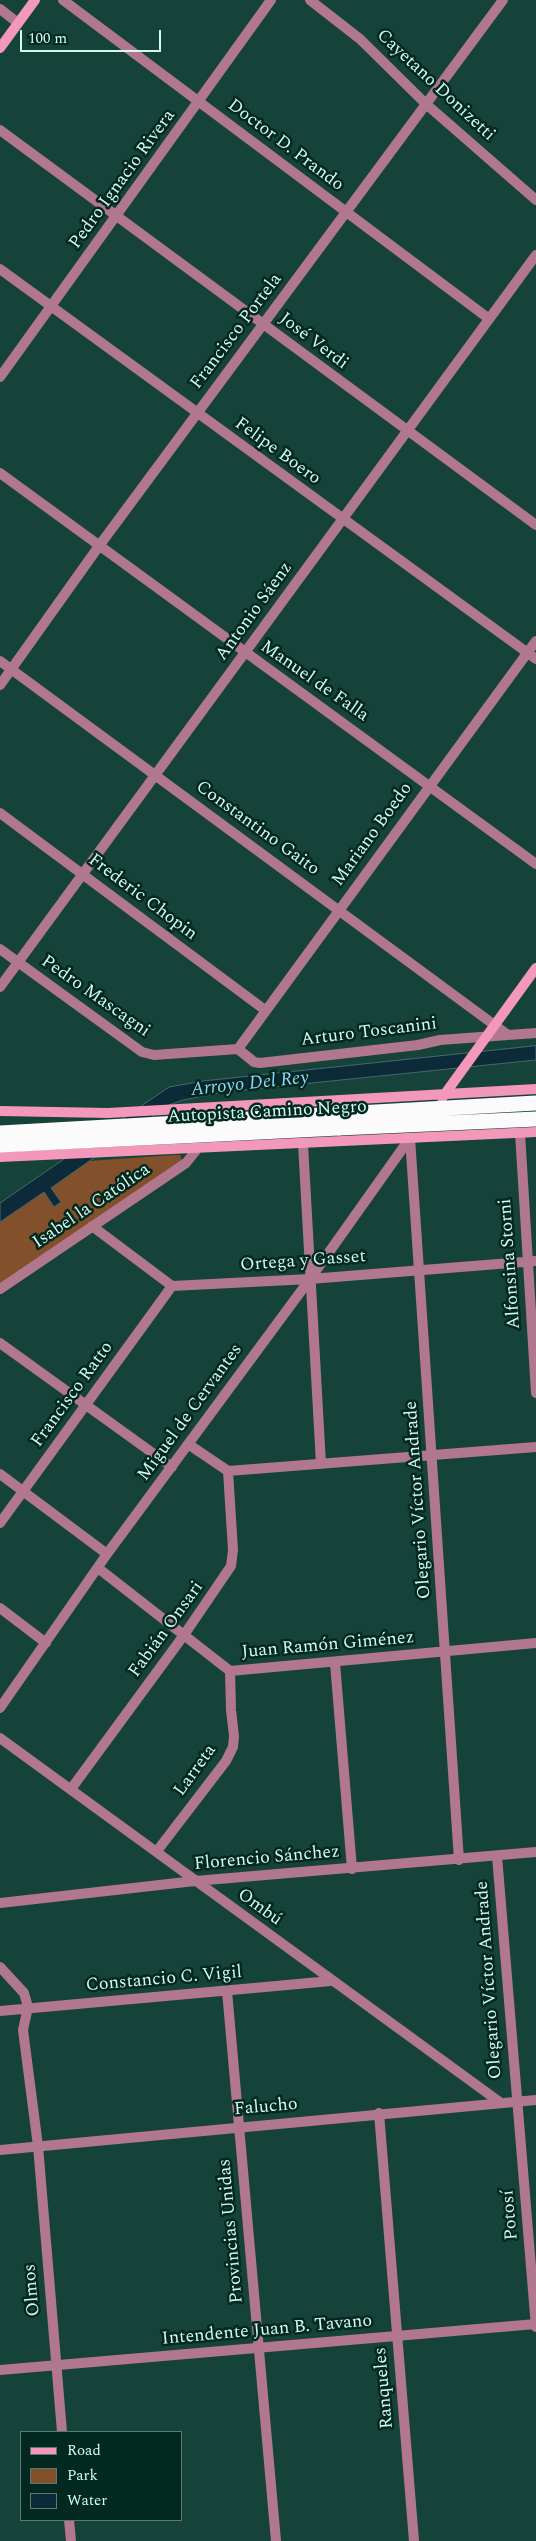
<!DOCTYPE html>
<html>
<head>
<meta charset="utf-8">
<style>
	body { margin:0 }
	#map { position:relative; width:536px; height:2541px; overflow:hidden; background:#164339; font-family:Spectral,serif }
	canvas { display:block }
	.legend { position:absolute; left:20px; top:2431px; width:162px; height:90px; box-sizing:border-box; background:#032820; border:1px solid #567c73; margin:0; padding:6px 9px; list-style:none; font-size:15px; color:#d3faef }
	.legend li { display:flex; align-items:center; gap:10px; height:25px }
	.legend b { width:25px; border:1px solid #567c73 }
	.scale { position:absolute; left:20px; top:30px; width:141px; height:22px; box-sizing:border-box; border:2px solid #d3faef; border-top:0; padding-left:6px; font-size:15px; line-height:18px; white-space:nowrap; color:#d3faef; -webkit-text-stroke:4px #032820; paint-order:stroke }
</style>
</head>
<body>
<div id="map">
<canvas width="536" height="2541"></canvas>
<ul class="legend">
<li><b style="height:6px;background:#f498bb"></b>Road</li>
<li><b style="height:14px;background:#82502a"></b>Park</li>
<li><b style="height:14px;background:#0d2a39"></b>Water</li>
</ul>
<div class="scale">100 m</div>
</div>
<script>
const context = document.querySelector('canvas').getContext('2d');
context.lineJoin = 'round';
function fillPath(path, color) {
  context.fillStyle = color;
  context.fill(path, 'evenodd');
}
function strokePath(path, color, width, dash) {
  context.strokeStyle = color;
  context.lineWidth = width;
  context.lineCap = dash ? 'butt' : 'round';
  context.setLineDash(dash || []);
  context.stroke(path);
}
function write(font, color, halo, rows, align = 'center') {
  context.font = font + ' Spectral,serif';
  context.lineWidth = 5;
  context.setLineDash([]);
  context.textBaseline = 'middle';
  context.strokeStyle = halo;
  context.fillStyle = color;
  for (const [text, x, y, turn = 0] of rows) {
    context.save();
    context.translate(x, y);
    context.rotate((+turn || 0) * Math.PI / 180);
    context.textAlign = isNaN(turn) ? turn : align;
    if (halo) context.strokeText(text, 0, 0);
    context.fillText(text, 0, 0);
    context.restore();
  }
}
const green = new Path2D(`
	M173,1155H180L182,1160L0,1285V1222L44,1192L61,1203L51,1188L89,1161Z`);
const water = new Path2D(`
	M536,1046V1060L224,1092L183,1100L169,1105L51,1188L61,1202L54,1207L44,1192L0,1222V1203L169,1087L203,1081Z`);
const street = new Path2D(`
	M63,0L488,318
	M310,0L360,39L426,104L536,200
	M0,9L18,23
	M0,130L536,525
	M0,269L536,659
	M0,377L271,0
	M0,473L536,864
	M0,661L508,1035L536,1033
	M0,685L99,546L503,0
	M0,813L265,1010
	M0,949L142,1052L154,1055L238,1049
	M0,987L536,255
	M238,1049L536,641
	M238,1049L254,1062L260,1063L418,1045L440,1040L508,1035
	M520,1133L536,1393
	M410,1138L459,1860
	M303,1144L321,1464
	M92,1226L172,1286L310,1279L536,1261
	M0,1289L186,1163L198,1148
	M0,1343L172,1467
	M188,1444L228,1471L536,1447
	M0,1474L107,1554
	M0,1523L172,1286
	M98,1568L230,1671L536,1643
	M0,1608L46,1643
	M335,1663L352,1869
	M0,1708L107,1554L310,1279L410,1138
	M0,1738L501,2103
	M71,1789L184,1635L231,1566L233,1550L228,1471
	M157,1851L226,1761L233,1747L234,1736L231,1710L230,1671
	M497,1856L536,2327
	M0,1903L195,1881L536,1852
	M0,1967L24,1993L28,2007L23,2030L38,2146L62,2432
	M227,1991L276,2541
	M0,2011L331,1981
	M379,2113L414,2541
	M0,2150L536,2100
	M0,2370L536,2324
	M69,2520L71,2541`);
const secondary = new Path2D(`
	M0,48L35,0
	M442,1098L536,968
	M0,1111L108,1113L536,1089
	M0,1157L536,1132`);
const highway = new Path2D(`
	M0,1133L340,1114
	M0,1145L339,1128`);
const highwayBridge = new Path2D(`
	M340,1114L536,1103
	M339,1128L536,1119`);
const streetNames = [
	["Cayetano Donizetti",435,86,43],
	["Doctor D. Prando",285,146,37],
	["Pedro Ignacio Rivera",123,180,-54],
	["Francisco Portela",237,332,-53],
	["José Verdi",313,342,37],
	["Felipe Boero",277,452,36],
	["Antonio Sáenz",255,612,-54],
	["Manuel de Falla",314,682,35],
	["Constantino Gaito",257,829,36],
	["Mariano Boedo",373,835,-54],
	["Frederic Chopin",142,898,37],
	["Pedro Mascagni",95,997,35],
	["Arturo Toscanini",369,1033,-7],
	["Autopista Camino Negro",267,1113,-3],
	["Isabel la Católica",92,1207,-34],
	["Ortega y Gasset",303,1262,-4],
	["Alfonsina Storni",511,1264,-94],
	["Francisco Ratto",73,1395,-54],
	["Miguel de Cervantes",191,1413,-54],
	["Olegario Víctor Andrade",419,1500,-94],
	["Fabián Onsari",167,1630,-54],
	["Juan Ramón Giménez",328,1646,-5],
	["Larreta",196,1771,-54],
	["Florencio Sánchez",267,1859,-5],
	["Ombú",259,1908,36],
	["Constancio C. Vigil",164,1980,-5],
	["Olegario Víctor Andrade",490,1980,-94],
	["Falucho",266,2108,-5],
	["Potosí",511,2215,-95],
	["Provincias Unidas",232,2231,-95],
	["Olmos",33,2290,-95],
	["Intendente Juan B. Tavano",267,2331,-5],
	["Ranqueles",385,2388,-95]
];
const waterNames = [
	["Arroyo Del Rey",250,1085,-6]
];
fillPath(green, '#82502a');
fillPath(water, '#0d2a39');
strokePath(water, '#486870', 1);
strokePath(street, '#b1778d', 10);
strokePath(secondary, '#f498bb', 10);
strokePath(highway, '#fbfbfb', 15);
strokePath(highwayBridge, '#fbfbfb', 15);
write('18px', '#d3faef', '#032820', streetNames);
write('italic 19px', '#94d4fb', '#032820', waterNames);
</script>
</body>
</html>
